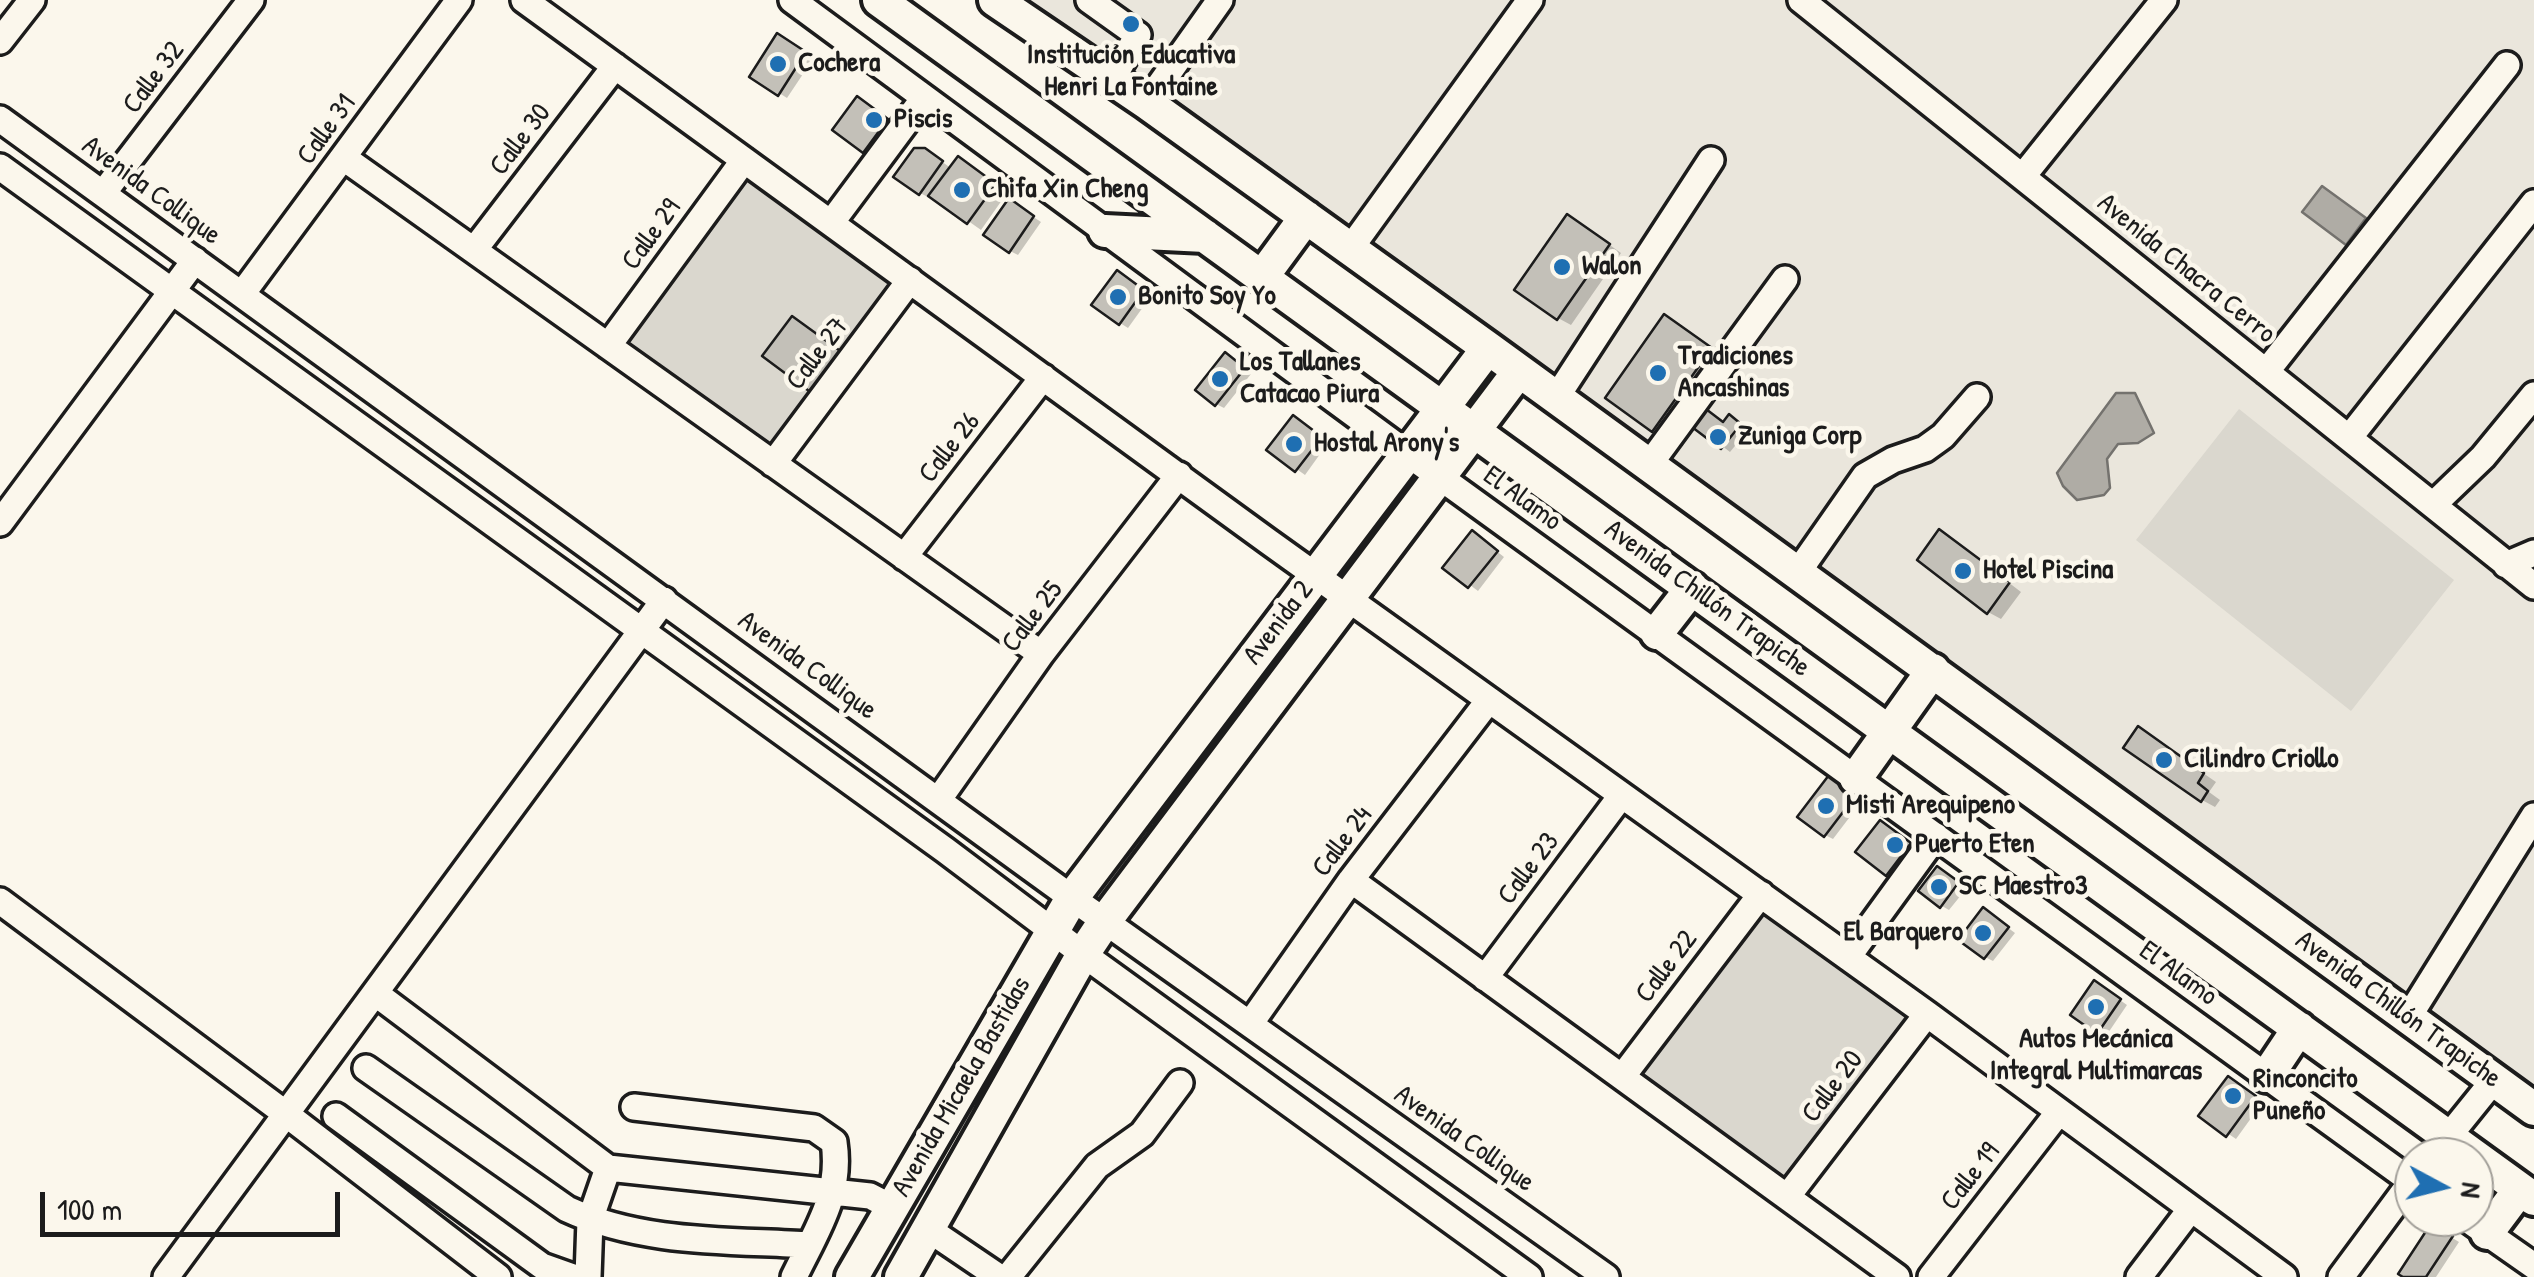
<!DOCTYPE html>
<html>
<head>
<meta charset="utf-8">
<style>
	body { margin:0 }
	#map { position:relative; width:2534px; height:1277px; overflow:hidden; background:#fbf7ec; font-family:"Patrick Hand",sans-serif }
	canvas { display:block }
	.north { position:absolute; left:2394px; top:1137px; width:100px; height:100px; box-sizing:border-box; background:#fbf7ec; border:2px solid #a29f99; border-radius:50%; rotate:97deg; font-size:28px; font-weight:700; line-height:40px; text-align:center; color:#1c1c1c }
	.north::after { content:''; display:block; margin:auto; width:35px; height:45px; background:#1f6fb2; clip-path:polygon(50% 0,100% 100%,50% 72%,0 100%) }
	.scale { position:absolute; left:40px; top:1192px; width:300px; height:45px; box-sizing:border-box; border:5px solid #1c1c1c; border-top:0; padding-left:12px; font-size:30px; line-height:35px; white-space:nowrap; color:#1c1c1c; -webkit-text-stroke:8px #fbf7ec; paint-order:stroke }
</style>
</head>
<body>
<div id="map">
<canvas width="2534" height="1277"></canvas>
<div class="north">N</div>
<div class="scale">100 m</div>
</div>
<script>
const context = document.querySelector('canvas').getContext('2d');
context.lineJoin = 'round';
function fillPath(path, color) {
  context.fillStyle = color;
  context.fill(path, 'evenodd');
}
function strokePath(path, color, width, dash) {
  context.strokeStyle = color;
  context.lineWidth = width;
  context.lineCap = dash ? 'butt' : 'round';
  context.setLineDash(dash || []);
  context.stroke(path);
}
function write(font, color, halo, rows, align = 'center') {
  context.font = font + ' "Patrick Hand",sans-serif';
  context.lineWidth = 9;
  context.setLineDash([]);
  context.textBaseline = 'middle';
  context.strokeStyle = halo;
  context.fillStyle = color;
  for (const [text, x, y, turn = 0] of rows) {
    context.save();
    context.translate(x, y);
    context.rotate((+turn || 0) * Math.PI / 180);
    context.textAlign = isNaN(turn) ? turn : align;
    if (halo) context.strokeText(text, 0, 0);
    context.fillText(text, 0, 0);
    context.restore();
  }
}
const built = new Path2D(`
	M1028,0H2534V1085L2447,1022Z`);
const green = new Path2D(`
	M744,173L896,285L773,449L623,340Z
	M2239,409L2454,580L2351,711L2136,540Z
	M1760,908L1907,1018L1784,1184L1637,1073Z`);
const water = new Path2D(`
	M2322,186L2366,218L2346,245L2302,212Z
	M2116,393H2135L2154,433L2138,443L2118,444L2107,459L2110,488L2104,495L2077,500L2063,486L2057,473Z`);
const shadow = new Path2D(`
	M778,36L813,59L787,98L752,76Z
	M866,104L895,125L872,156L836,130Z
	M933,155L952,169L971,167L1007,193L981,230L930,194L928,197L920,193Z
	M1017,206L1041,222L1018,255L1010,251Z
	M1580,224L1621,253L1571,325L1558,318Z
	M1125,278L1151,296L1128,328L1120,323Z
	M1683,328L1728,360L1671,440L1608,398Z
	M1234,360L1251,374L1224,408L1216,404Z
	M1737,422L1748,430L1730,452L1692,423Z
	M1301,423L1328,443L1305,475L1270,450Z
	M1480,538L1504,557L1478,591L1446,567Z
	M1953,540L2021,592L2001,619L1988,612Z
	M2151,737L2216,782L2209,792L2220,800L2215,807L2202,800Z
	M1837,782L1862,801L1833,839L1825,835Z
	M1889,828L1917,850L1895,878L1887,874Z
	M1946,874L1966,889L1949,910L1942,906Z
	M1991,915L2015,933L1993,961L1985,957Z
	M2103,988L2127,1005L2106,1036L2098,1032Z
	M2236,1084L2262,1103L2236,1139L2202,1116Z
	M2433,1226L2459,1242L2436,1277H2407Z`);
const building = new Path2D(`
	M777,33L806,52L778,96L749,77Z
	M857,96L888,119L863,153L832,130Z
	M914,148H925L943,161L919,195L893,177Z
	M958,156L996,184L967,224L928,196Z
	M1009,198L1034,216L1009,253L983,235Z
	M1567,214L1610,244L1557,320L1514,290Z
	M1117,270L1144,290L1119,325L1091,305Z
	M1664,314L1712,348L1652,432L1605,398Z
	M792,316L843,353L813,394L762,356Z
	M1225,352L1245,368L1215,406L1195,390Z
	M1702,406L1723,422L1729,414L1741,424L1721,449L1688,424Z
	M1293,415L1322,437L1295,472L1266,450Z
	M1939,529L2010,582L1987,614L1917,560Z
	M1472,530L1498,551L1468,588L1442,568Z
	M2138,726L2204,773L2198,783L2208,791L2201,802L2123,748Z
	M1829,775L1856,795L1824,837L1797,817Z
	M1880,820L1911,843L1886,876L1855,852Z
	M1937,866L1959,882L1940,908L1918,891Z
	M1983,907L2009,927L1984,959L1958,940Z
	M2094,980L2121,999L2097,1034L2070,1015Z
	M2228,1076L2256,1096L2226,1137L2198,1116Z
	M2432,1222L2453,1236L2426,1277H2403L2398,1274Z`);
const minor = new Path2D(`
	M524,0L1269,542L1927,1014L2284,1277
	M792,0L1408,454L2414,1183
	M1089,0L1138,35L1111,81
	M1801,0L2534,586
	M0,41L32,0
	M1147,103L1220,0
	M0,119L1072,898L1606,1277
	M344,158L1041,654
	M0,167L945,850L1083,954L1529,1277
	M2023,176L2164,0
	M104,192L251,0
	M831,223L924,98
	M1350,249L1530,0
	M474,250L615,66
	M242,294L459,0
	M608,346L744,160
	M2266,372L2507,65
	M1556,398L1711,160
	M2349,438L2534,203
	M773,464L910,280
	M1649,465L1785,279
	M2433,505L2483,457L2534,395
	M0,523L195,260
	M904,557L1043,377
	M2506,565L2534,553
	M1798,572L1865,476L1893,460L1925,449L1943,436L1977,397
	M939,799L1041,654L1179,475
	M1351,880L1897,1277
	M0,901L286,1114L498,1277
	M1848,957L1936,836
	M1485,978L1621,796
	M375,993L608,1168L870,1196L893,1208
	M2408,1018L2534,816
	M1250,1024L1351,880L1489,700
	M366,1068L567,1209C643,1244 728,1240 809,1245
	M1622,1077L1761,894
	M634,1107L814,1128L834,1142C842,1195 816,1231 794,1277
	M336,1116L542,1266L573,1277
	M2448,1137L2494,1080
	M1787,1197L1927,1014
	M2464,1217L2534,1266
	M928,1229L999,1277
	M166,1277L664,600
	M588,1277L590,1220L608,1168
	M1008,1277L1097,1166L1142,1134L1180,1083
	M1931,1277L2058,1113
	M2139,1277L2190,1210
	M2341,1277L2412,1181`);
const major = new Path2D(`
	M879,0L2534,1199
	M995,0L1147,103L1488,348L2534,1109
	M1105,231L1205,236
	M1262,277L1306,217
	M1657,633L1692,588
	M1856,778L1933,670
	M2267,1076L2299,1028
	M2487,1233L2520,1189
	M852,1277L1072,898L1488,348
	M901,1277L1083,954L1105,921L1519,371`);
const markers = [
	[1131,24,10,"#1f6fb2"],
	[778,64,10,"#1f6fb2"],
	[874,120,10,"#1f6fb2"],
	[962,190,10,"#1f6fb2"],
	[1562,267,10,"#1f6fb2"],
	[1118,297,10,"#1f6fb2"],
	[1658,373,10,"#1f6fb2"],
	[1220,379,10,"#1f6fb2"],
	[1718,437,10,"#1f6fb2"],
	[1294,444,10,"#1f6fb2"],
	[1963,571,10,"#1f6fb2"],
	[2164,760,10,"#1f6fb2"],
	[1826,806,10,"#1f6fb2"],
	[1895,845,10,"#1f6fb2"],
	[1939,887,10,"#1f6fb2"],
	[1983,933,10,"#1f6fb2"],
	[2096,1007,10,"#1f6fb2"],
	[2233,1096,10,"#1f6fb2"]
];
const poiNames = [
	["Institución Educativa",1131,56,"center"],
	["Henri La Fontaine",1131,88,"center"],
	["Cochera",798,64],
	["Piscis",894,120],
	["Chifa Xin Cheng",982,190],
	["Walon",1582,267],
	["Bonito Soy Yo",1138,297],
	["Tradiciones",1678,357],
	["Ancashinas",1678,389],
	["Los Tallanes",1240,363],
	["Catacao Piura",1240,395],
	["Zuniga Corp",1738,437],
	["Hostal Arony's",1314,444],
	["Hotel Piscina",1983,571],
	["Cilindro Criollo",2184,760],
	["Misti Arequipeno",1846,806],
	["Puerto Eten",1915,845],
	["SC Maestro3",1959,887],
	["El Barquero",1963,933,"right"],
	["Autos Mecánica",2096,1040,"center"],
	["Integral Multimarcas",2096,1072,"center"],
	["Rinconcito",2253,1080],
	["Puneño",2253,1112]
];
const streetNames = [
	["Calle 32",154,78,-53],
	["Calle 31",327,130,-54],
	["Calle 30",521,140,-53],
	["Avenida Collique",151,191,36],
	["Calle 29",652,235,-54],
	["Avenida Chacra Cerro",2186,269,39],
	["Calle 27",818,354,-53],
	["Calle 26",950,448,-52],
	["El Alamo",1522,499,36],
	["Avenida Chillón Trapiche",1707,599,36],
	["Calle 25",1033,617,-53],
	["Avenida 2",1279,623,-53],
	["Avenida Collique",807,666,36],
	["Calle 24",1343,842,-53],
	["Calle 23",1529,869,-53],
	["Calle 22",1667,967,-53],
	["El Alamo",2178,974,36],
	["Avenida Chillón Trapiche",2398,1010,36],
	["Avenida Micaela Bastidas",962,1087,-60],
	["Calle 20",1833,1087,-53],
	["Avenida Collique",1464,1139,35],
	["Calle 19",1971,1177,-52]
];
fillPath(built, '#eae6dc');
fillPath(green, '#dad7ce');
fillPath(water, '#afaca5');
strokePath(water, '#74726e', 2.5);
fillPath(shadow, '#0003');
fillPath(building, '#c3c0b8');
strokePath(building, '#1c1c1c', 2.5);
strokePath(minor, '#1c1c1c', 32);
strokePath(major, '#1c1c1c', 40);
strokePath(minor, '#fbf7ec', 25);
strokePath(major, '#fbf7ec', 32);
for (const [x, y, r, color] of markers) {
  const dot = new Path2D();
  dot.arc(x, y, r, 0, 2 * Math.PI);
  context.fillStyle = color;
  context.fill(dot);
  strokePath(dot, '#fbf7ec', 4);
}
write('bold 28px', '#1c1c1c', '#fbf7ec', poiNames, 'left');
write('28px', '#1c1c1c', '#fbf7ec', streetNames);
</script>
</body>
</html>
